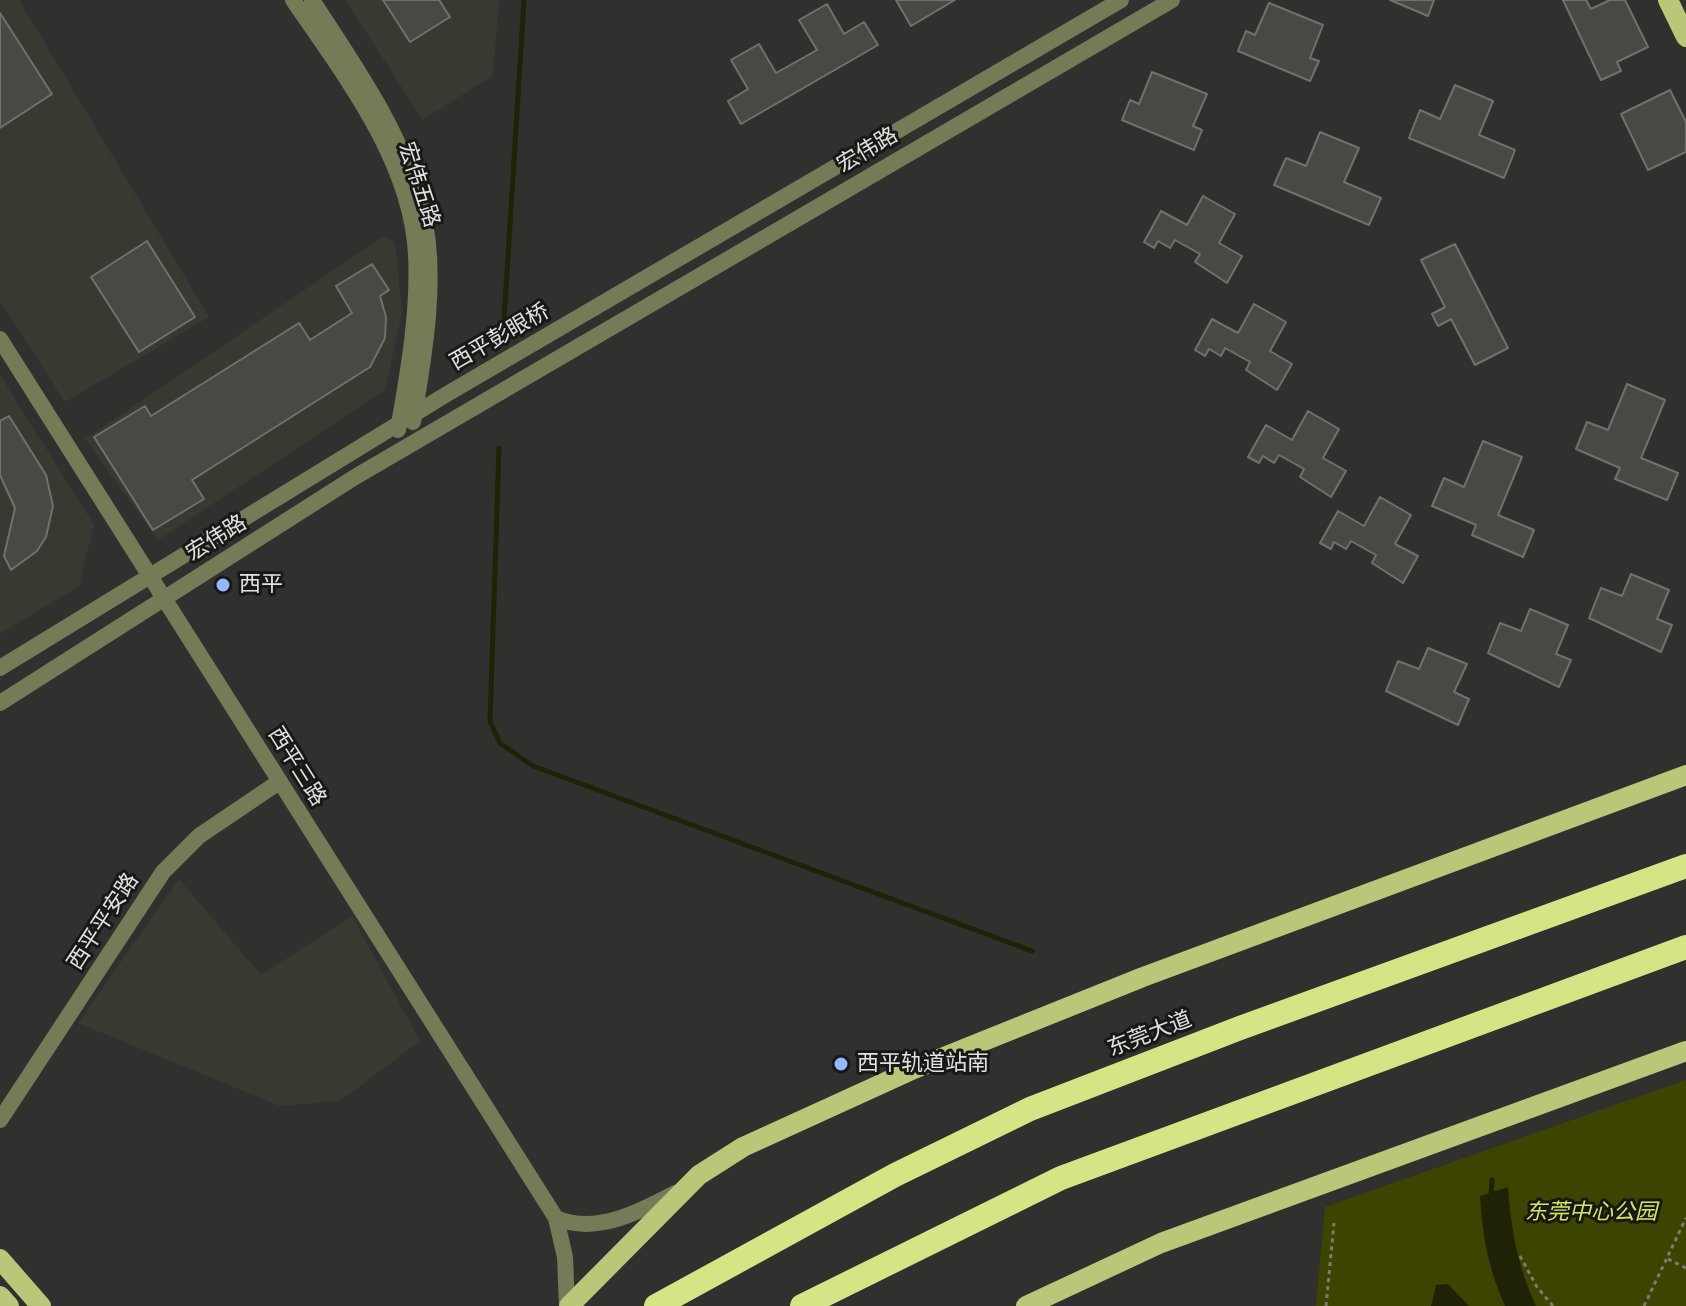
<!DOCTYPE html>
<html>
<head>
<meta charset="utf-8">
<style>
	body { margin:0 }
	canvas { display:block; background:#30302e }
</style>
</head>
<body>
<canvas width="1686" height="1306"></canvas>
<script>
const context = document.querySelector('canvas').getContext('2d');
context.lineJoin = 'round';
function fillPath(path, color) {
  context.fillStyle = color;
  context.fill(path, 'evenodd');
}
function strokePath(path, color, width, dash) {
  context.strokeStyle = color;
  context.lineWidth = width;
  context.lineCap = dash ? 'butt' : 'round';
  context.setLineDash(dash || []);
  context.stroke(path);
}
function write(font, color, halo, rows, align = 'center') {
  context.font = font + ' "Source Serif 4","Noto Sans SC",serif';
  context.lineWidth = 6;
  context.setLineDash([]);
  context.textBaseline = 'middle';
  context.strokeStyle = halo;
  context.fillStyle = color;
  for (const [text, x, y, turn = 0] of rows) {
    context.save();
    context.translate(x, y);
    context.rotate((+turn || 0) * Math.PI / 180);
    context.textAlign = isNaN(turn) ? turn : align;
    if (halo) context.strokeText(text, 0, 0);
    context.fillText(text, 0, 0);
    context.restore();
  }
}
const built = new Path2D(`
	M0,0H19L209,317L65,402L0,301Z
	M345,0H499L493,75L423,120Z
	M384,236L395,242L402,312L385,390L158,540L85,439Z
	M0,375L94,525L79,586L0,634Z
	M179,879L261,975L352,916L420,1041L340,1101L280,1106L78,1023Z`);
const green = new Path2D(`
	M1686,1080V1306H1316L1325,1207Z`);
const water = new Path2D(`
	M1508,1187C1511,1231 1518,1266 1536,1306H1505C1489,1270 1482,1236 1480,1196Z
	M1448,1284L1469,1306H1431L1436,1285Z`);
const stream = new Path2D(`
	M504,320L524,0
	M499,448L490,721L500,743L533,766L1032,951
	M1491,1199L1492,1180`);
const building = new Path2D(`
	M383,0H439L450,17L410,42Z
	M896,0H955L911,26Z
	M1390,0H1434L1428,16Z
	M1563,0H1586L1591,9L1610,0H1625L1648,47L1617,62L1621,71L1601,80Z
	M1269,3L1323,25L1310,58L1319,61L1310,81L1238,51L1246,31L1255,35Z
	M827,4L844,34L864,22L878,45L741,124L728,101L748,89L731,60L759,44L776,73L817,50L799,20Z
	M0,13L52,94L0,128Z
	M1152,72L1207,94L1193,126L1202,130L1194,150L1122,120L1130,100L1139,104Z
	M1455,85L1493,101L1479,135L1515,150L1504,178L1409,138L1420,110L1440,119Z
	M1670,90L1686,122V152L1648,170L1621,114Z
	M1320,132L1359,148L1344,182L1381,198L1369,225L1274,185L1286,158L1306,166Z
	M1203,196L1235,214L1219,243L1242,256L1227,283L1195,262L1200,254L1175,240L1170,248L1158,241L1154,248L1144,242L1161,211L1187,225Z
	M147,241L195,317L139,352L91,277Z
	M1455,244L1508,348L1475,365L1451,319L1438,326L1432,314L1445,307L1421,260Z
	M372,264L389,290L380,296L386,317L385,338L370,367L192,480L204,499L153,530L94,437L145,406L151,416L299,323L310,340L352,313L336,286Z
	M1254,304L1286,322L1270,351L1292,364L1277,390L1246,370L1250,362L1225,348L1221,356L1209,349L1205,356L1195,350L1212,319L1238,333Z
	M1627,384L1665,400L1641,458L1678,473L1667,500L1615,479L1620,468L1576,449L1587,422L1608,430Z
	M1308,411L1339,429L1323,458L1346,471L1331,497L1300,477L1304,469L1279,455L1274,463L1263,456L1259,463L1248,457L1266,425L1292,440Z
	M9,416L46,475L53,506L46,537L37,551L11,570L4,556L15,508L0,475V421Z
	M1483,441L1522,457L1498,515L1534,530L1523,557L1472,535L1476,525L1432,506L1444,478L1464,487Z
	M1380,497L1411,515L1395,544L1418,556L1403,583L1372,563L1376,555L1351,541L1346,549L1334,542L1331,549L1320,543L1338,511L1364,526Z
	M1631,574L1669,590L1657,619L1672,625L1661,652L1589,618L1601,588L1622,596Z
	M1530,609L1568,625L1556,654L1571,660L1559,687L1488,653L1500,623L1521,631Z
	M1428,648L1467,664L1454,692L1469,699L1458,725L1386,691L1398,661L1419,669Z`);
const path = new Path2D(`
	M1520,1256L1537,1287L1553,1306
	M1668,1259L1686,1268
	M1326,1306L1334,1223
	M1644,1306L1686,1218`);
const minor = new Path2D(`
	M293,0C344,75 411,160 416,254C419,312 408,373 398,430
	M312,0C355,66 402,132 422,210C439,273 424,358 413,422
	M0,339L556,1218L565,1257L567,1306
	M0,668L447,394L1121,0
	M0,703L355,477L1172,0
	M0,1120L163,872L199,836L279,782
	M556,1218C596,1235 639,1212 675,1193`);
const major = new Path2D(`
	M1668,0L1686,37
	M0,1259L41,1306
	M0,1296L9,1306
	M569,1306L699,1175L743,1147L914,1069L1143,977L1686,775
	M1026,1306L1161,1243L1686,1051`);
const highway = new Path2D(`
	M656,1306L895,1175L1030,1109L1240,1028L1686,866
	M802,1306L1061,1178L1686,947`);
const markers = [
	[223,585,8,"#96b6fd"],
	[841,1064,8,"#96b6fd"]
];
const streetNames = [
	["宏伟路",868,151,-31],
	["宏伟五路",418,185,72],
	["西平彭眼桥",500,338,-30],
	["宏伟路",217,539,-32],
	["西平三路",296,767,58],
	["西平平安路",104,922,-57],
	["东莞大道",1150,1035,-21]
];
const poiNames = [
	["西平",239,585],
	["西平轨道站南",857,1064]
];
const parkNames = [
	["东莞中心公园",1591,1213]
];
fillPath(built, '#383931');
fillPath(green, '#3d4400');
fillPath(water, '#1f2204');
strokePath(stream, '#1f2204', 5);
fillPath(building, '#484845');
strokePath(building, '#70706d', 2);
strokePath(path, '#7a7a79', 3, [4, 4]);
strokePath(minor, '#767b57', 16);
strokePath(major, '#bbc679', 20);
strokePath(highway, '#d7e485', 24);
for (const [x, y, r, color] of markers) {
  const dot = new Path2D();
  dot.arc(x, y, r, 0, 2 * Math.PI);
  context.fillStyle = color;
  context.fill(dot);
  strokePath(dot, '#181817', 3);
}
write('22px', '#e1e1e0', '#181817', streetNames);
write('22px', '#e1e1e0', '#181817', poiNames, 'left');
write('italic 22px', '#d5e467', '#181817', parkNames);
</script>
</body>
</html>
